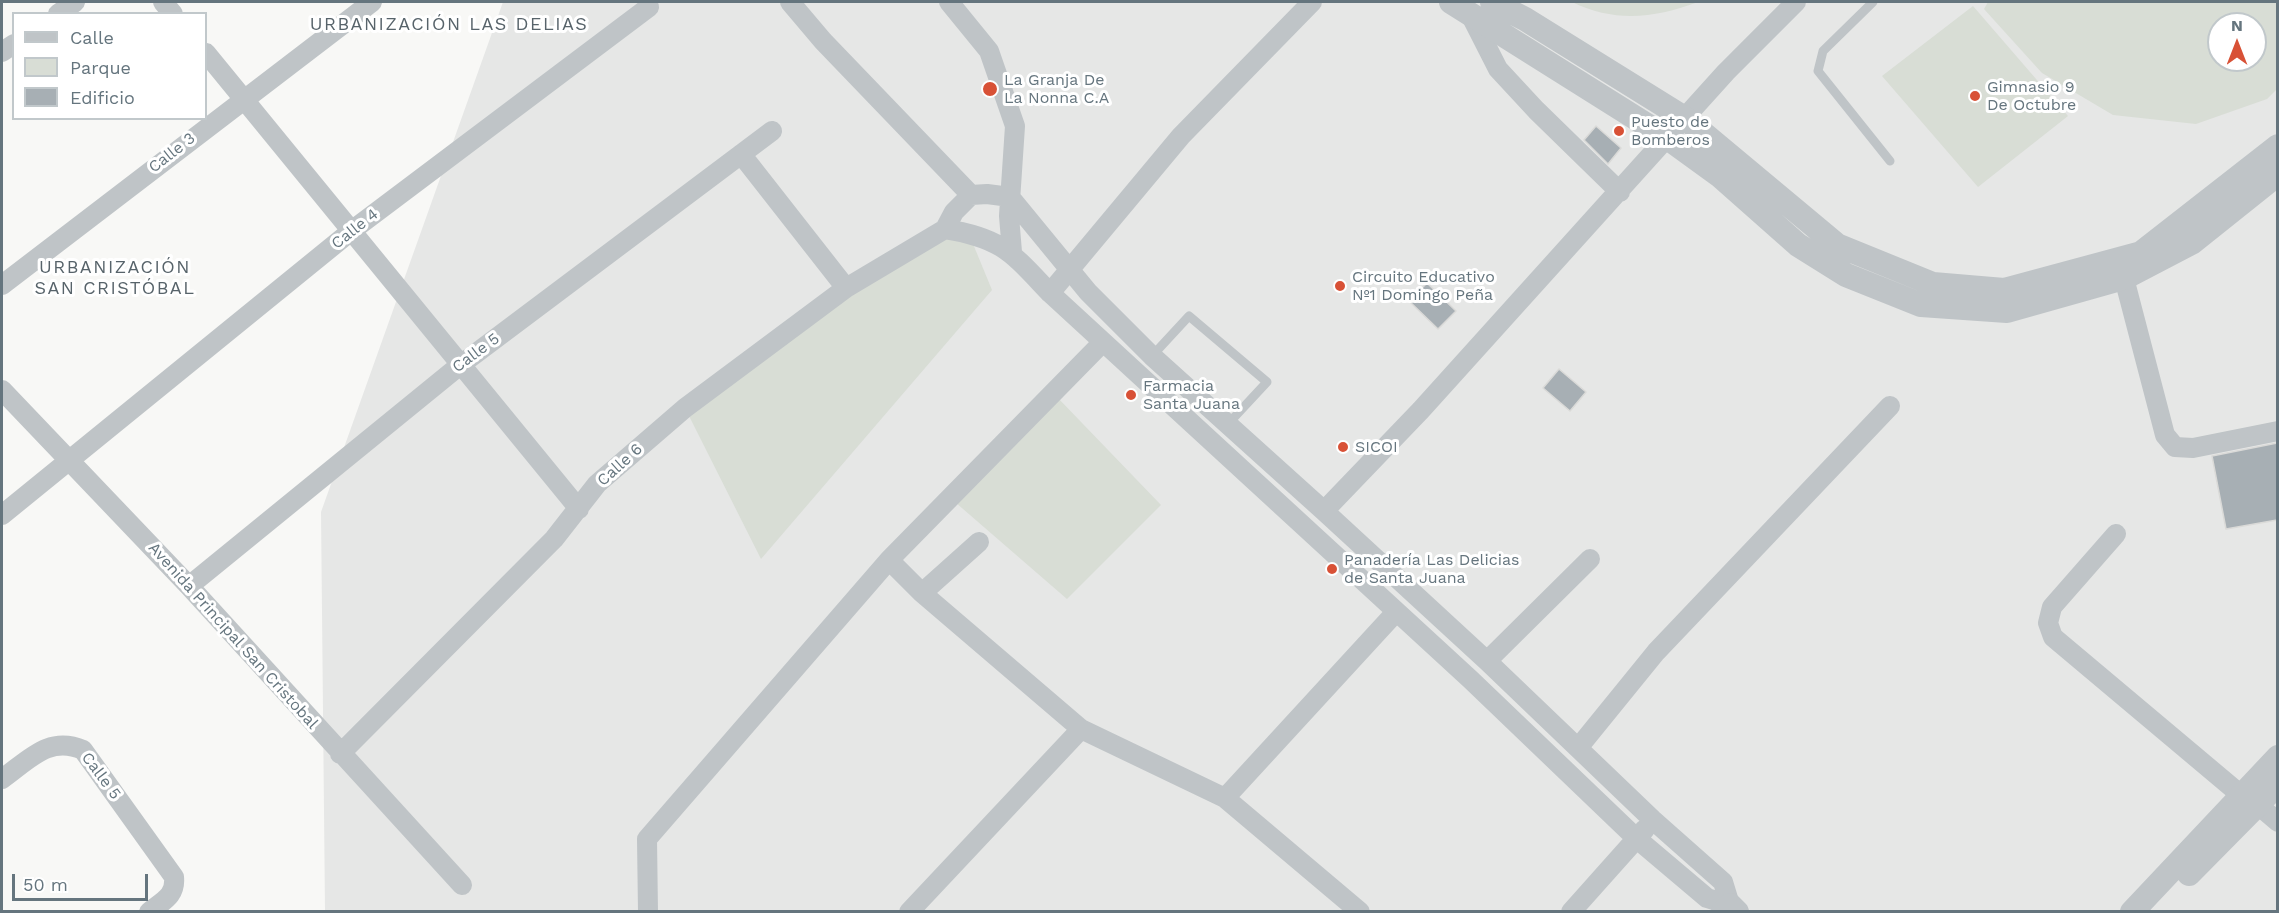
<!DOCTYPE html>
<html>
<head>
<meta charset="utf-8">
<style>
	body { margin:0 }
	#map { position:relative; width:2279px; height:913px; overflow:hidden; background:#f8f8f6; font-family:"Work Sans",sans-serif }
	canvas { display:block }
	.frame { position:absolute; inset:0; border:3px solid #65757e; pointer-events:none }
	.legend { position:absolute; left:12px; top:12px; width:195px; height:108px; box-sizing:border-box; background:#fff; border:2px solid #c1c8cb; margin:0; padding:8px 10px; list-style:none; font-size:18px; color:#65757e }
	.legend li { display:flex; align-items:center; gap:12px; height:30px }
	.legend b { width:30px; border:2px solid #c1c8cb }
	.north { position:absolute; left:2207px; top:12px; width:60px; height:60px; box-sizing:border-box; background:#fff; border:2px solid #c1c8cb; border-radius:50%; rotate:0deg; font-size:16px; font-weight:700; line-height:24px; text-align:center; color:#65757e }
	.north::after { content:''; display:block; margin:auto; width:21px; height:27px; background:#d85136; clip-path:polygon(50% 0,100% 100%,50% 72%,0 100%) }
	.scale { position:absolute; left:12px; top:874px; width:136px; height:27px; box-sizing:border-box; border:3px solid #65757e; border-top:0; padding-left:8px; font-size:18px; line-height:21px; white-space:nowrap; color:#65757e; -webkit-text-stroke:4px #fff; paint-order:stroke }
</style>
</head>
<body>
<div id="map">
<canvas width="2279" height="913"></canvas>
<div class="frame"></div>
<ul class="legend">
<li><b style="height:8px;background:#bfc4c7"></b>Calle</li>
<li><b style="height:16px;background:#d8ddd5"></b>Parque</li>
<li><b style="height:16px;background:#a7afb4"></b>Edificio</li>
</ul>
<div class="north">N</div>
<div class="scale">50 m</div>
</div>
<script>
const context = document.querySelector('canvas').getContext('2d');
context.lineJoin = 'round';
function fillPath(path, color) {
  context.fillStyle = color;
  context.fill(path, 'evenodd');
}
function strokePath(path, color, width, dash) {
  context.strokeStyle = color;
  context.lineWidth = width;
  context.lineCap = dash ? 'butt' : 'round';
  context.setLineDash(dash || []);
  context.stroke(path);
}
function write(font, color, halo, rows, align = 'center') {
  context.font = font + ' "Work Sans",sans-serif';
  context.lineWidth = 6;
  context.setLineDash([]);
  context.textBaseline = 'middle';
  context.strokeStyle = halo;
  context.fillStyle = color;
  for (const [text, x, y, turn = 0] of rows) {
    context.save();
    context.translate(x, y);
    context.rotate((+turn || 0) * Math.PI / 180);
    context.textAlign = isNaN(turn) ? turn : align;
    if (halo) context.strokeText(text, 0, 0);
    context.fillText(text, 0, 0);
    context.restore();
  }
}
const built = new Path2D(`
	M503,2H2277V911H325L321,512ZM2219,24H2255V60H2219Z`);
const green = new Path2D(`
	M1572,2H1698C1655,18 1615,23 1572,2Z
	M1988,2H2277V89L2267,99L2196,124L2113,115L2042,73L1984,9ZM2219,24H2255V60H2219Z
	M1973,6L2068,116L1978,187L1882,76Z
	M964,222L992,290L761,559L685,408L835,290Z
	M1056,396L1161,505L1067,599L955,502Z`);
const building = new Path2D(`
	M1596,126L1621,148L1608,164L1584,140Z
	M1427,283L1456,311L1438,329L1409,301Z
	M1559,369L1586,392L1570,411L1543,388Z
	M2277,443V520L2226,529L2212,456Z`);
const service = new Path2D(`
	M1873,2L1823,51L1818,71L1890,161
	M1152,356L1189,316L1267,382L1227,425`);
const minor = new Path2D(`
	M163,2L173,14
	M790,2L823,41L971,195
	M949,2L989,51L1015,126L1009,216L1012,252
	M1469,12L1498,69L1536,110L1620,192
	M58,14L75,2
	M2,52L14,44
	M206,53L579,509
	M741,154L846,288
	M945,229L954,212L971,195L987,194L1010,197L1088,292L1152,356L1324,511L1487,661L1653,820L1723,882L1730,905
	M945,229C1002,238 1012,253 1050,293L1470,679L1636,838L1707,898L1730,905
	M2124,278L2165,435L2175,447L2193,448L2278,431
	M2,285L372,2
	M1050,293L1181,136L1312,2
	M2,390L189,586L462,885
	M1324,511L1421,410L1726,72L1796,2
	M2,515L350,232L649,7
	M2116,534L2052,607L2048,623L2053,637L2241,795L2258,805L2278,822
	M889,560L922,593L1081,729L1225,798L1360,912
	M189,586L459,366L772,131
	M922,593L979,542
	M1487,661L1590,559
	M1578,748L1656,652L1890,406
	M340,754L554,539L597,484L685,408L846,288L945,229
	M2,779C29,760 49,735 83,750L174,877C176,896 163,901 149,912
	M1225,798L1396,612
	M648,912L647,839L889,560L1103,342
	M909,912L1081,729
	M1571,912L1645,829`);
const tertiary = new Path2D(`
	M1451,2L1669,139L1720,176L1798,245L1846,275L1921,305L2007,311L2124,278L2193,242L2278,174
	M1492,2L1525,19L1686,119L1837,245L1933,284L2004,290L2141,253L2278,146
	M2189,874L2278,784
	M1723,912L1730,905L1737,912
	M2132,912L2278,757`);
const markers = [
	[990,89,8,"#d85136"],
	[1975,96,6,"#d85136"],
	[1619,131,6,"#d85136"],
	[1340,286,6,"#d85136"],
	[1131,395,6,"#d85136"],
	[1343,447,6,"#d85136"],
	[1332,569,6,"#d85136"]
];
const poiNames = [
	["La Granja De",1004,80],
	["La Nonna C.A",1004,98],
	["Gimnasio 9",1987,87],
	["De Octubre",1987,105],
	["Puesto de",1631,122],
	["Bomberos",1631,140],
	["Circuito Educativo",1352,277],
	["Nº1 Domingo Peña",1352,295],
	["Farmacia",1143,386],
	["Santa Juana",1143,404],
	["SICOI",1355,447],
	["Panadería Las Delicias",1344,560],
	["de Santa Juana",1344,578]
];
const streetNames = [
	["Calle 3",172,153,-38],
	["Calle 4",355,229,-38],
	["Calle 5",476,353,-37],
	["Calle 6",620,465,-42],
	["Avenida Principal San Cristobal",233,636,48],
	["Calle 5",101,776,53]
];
const neighbourhoodNames = [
	["URBANIZACIÓN LAS DELIAS",449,25],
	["URBANIZACIÓN",115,268],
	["SAN CRISTÓBAL",115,289]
];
fillPath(built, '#e6e7e6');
fillPath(green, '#d8ddd5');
fillPath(building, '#a7afb4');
strokePath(building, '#dadad8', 1.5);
strokePath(service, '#bfc4c7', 9);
strokePath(minor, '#bfc4c7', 20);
strokePath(tertiary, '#bfc4c7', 24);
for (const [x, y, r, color] of markers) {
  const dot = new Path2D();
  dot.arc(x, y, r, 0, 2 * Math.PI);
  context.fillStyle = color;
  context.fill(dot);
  strokePath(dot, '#fff', 2);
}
write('16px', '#65757e', '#fff', poiNames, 'left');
write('16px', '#65757e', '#fff', streetNames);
context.letterSpacing = '1.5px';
write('18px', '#57636a', '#fff', neighbourhoodNames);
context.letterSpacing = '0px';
</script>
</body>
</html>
